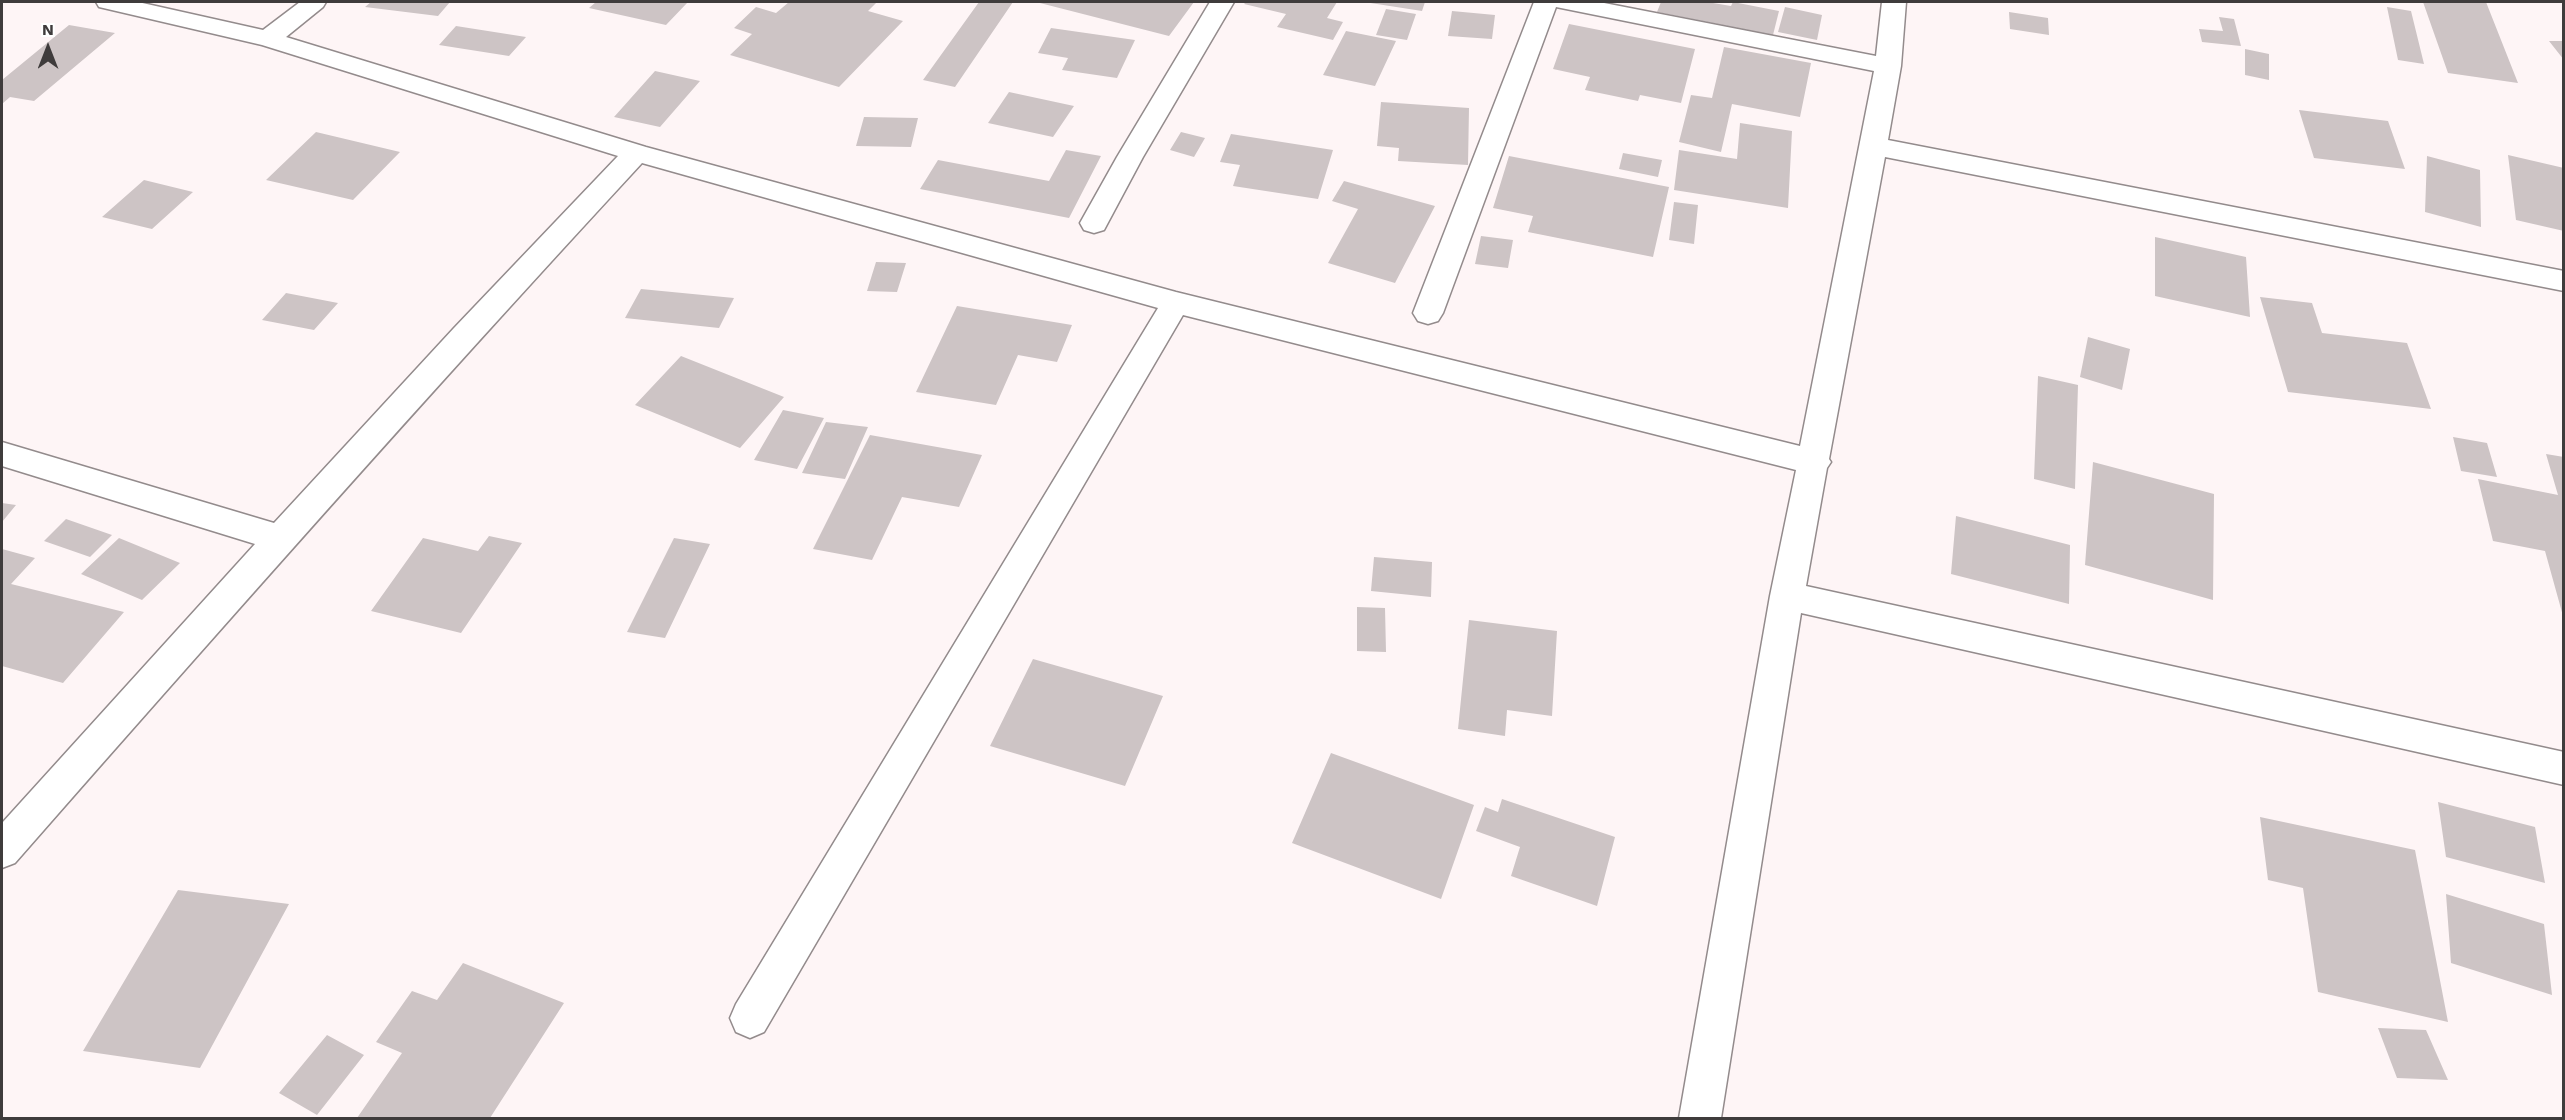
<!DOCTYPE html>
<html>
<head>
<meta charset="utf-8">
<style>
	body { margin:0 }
	#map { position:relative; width:2565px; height:1120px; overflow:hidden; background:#fef5f6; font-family:"Work Sans",sans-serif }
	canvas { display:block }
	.frame { position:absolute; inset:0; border:3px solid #3f3c3c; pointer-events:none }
	.north { position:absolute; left:18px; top:18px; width:60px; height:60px; -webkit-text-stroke:4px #fff; paint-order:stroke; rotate:0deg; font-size:16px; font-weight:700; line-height:24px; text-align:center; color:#3f3c3c }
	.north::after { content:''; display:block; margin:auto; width:21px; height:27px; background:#3f3c3c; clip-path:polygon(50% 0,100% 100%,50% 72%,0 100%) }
</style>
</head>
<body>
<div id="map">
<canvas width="2565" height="1120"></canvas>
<div class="frame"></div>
<div class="north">N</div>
</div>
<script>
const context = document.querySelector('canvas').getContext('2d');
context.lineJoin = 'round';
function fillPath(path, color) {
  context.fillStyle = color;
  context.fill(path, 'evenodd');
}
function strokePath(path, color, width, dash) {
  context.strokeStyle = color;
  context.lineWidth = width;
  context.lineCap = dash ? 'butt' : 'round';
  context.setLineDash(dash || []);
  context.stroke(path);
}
const building = new Path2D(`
	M371,2H450L438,16L365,7Z
	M596,2H688L666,25L589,8Z
	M789,2H877L868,11L903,21L839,87L730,55L752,34L734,28L756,7L776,13Z
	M979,2H1013L955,87L923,80Z
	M1036,2H1194L1169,36Z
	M1246,2H1337L1327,18L1343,22L1333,40L1277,27L1286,14L1244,4Z
	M1364,2H1425L1422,11Z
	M1661,2H1707L1731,6L1733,2L1779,11L1773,35L1657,12Z
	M2423,2H2486L2518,83L2448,73Z
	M1785,7L1822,15L1817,40L1778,32Z
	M2387,7L2411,11L2424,64L2398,60Z
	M1386,9L1416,14L1407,40L1376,35Z
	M1452,11L1495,15L1492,39L1448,36Z
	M2009,12L2048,18L2049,35L2010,29Z
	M2219,17L2234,19L2241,46L2202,42L2199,29L2223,31Z
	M1569,24L1695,49L1681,103L1640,95L1638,101L1585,90L1590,77L1553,69Z
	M69,25L115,33L34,101L10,97L2,104V80Z
	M456,26L526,37L509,56L439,45Z
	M1051,28L1135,40L1117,78L1062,70L1068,58L1038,53Z
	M1346,31L1396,41L1375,86L1323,75Z
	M2549,41H2564V60Z
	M1724,47L1811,63L1800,117L1732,104L1721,152L1679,142L1691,95L1712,98Z
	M2245,49L2269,54V80L2245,75Z
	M655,71L700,81L660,127L614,117Z
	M1009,92L1074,106L1053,137L988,123Z
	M1381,102L1469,108L1468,165L1398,161L1399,148L1377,146Z
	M2299,110L2388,121L2405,169L2314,158Z
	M864,117L918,118L911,147L856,146Z
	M1740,123L1792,131L1788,208L1674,190L1679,150L1737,159Z
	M316,132L400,152L353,200L266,180Z
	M1181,132L1205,138L1194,157L1170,150Z
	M1231,134L1333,150L1318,199L1233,186L1240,165L1220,162Z
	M1066,150L1101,156L1069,218L920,189L938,160L1049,181Z
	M1623,153L1662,160L1658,177L1619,169Z
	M2508,155L2564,168V231L2516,220Z
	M1509,156L1669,187L1653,257L1528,232L1533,216L1493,208Z
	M2427,156L2480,170L2481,227L2425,212Z
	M144,180L193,192L152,229L102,217Z
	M1344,181L1435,206L1395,283L1328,263L1358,209L1332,201Z
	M1674,202L1698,205L1694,244L1669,240Z
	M1481,236L1513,240L1508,268L1475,264Z
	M2155,237L2246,257L2250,317L2155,296Z
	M876,262L906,263L897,292L867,291Z
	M641,289L734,298L719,328L625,318Z
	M286,293L338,303L314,330L262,320Z
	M2260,297L2312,303L2322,333L2407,343L2431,409L2288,392Z
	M957,306L1072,325L1057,362L1018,355L996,405L916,392Z
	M2088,337L2130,349L2122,390L2080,377Z
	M681,356L784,397L740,448L635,405Z
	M2038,376L2078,385L2075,489L2034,479Z
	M783,410L824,418L797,469L754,460Z
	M826,422L868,427L845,479L802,473Z
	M870,435L982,455L959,507L902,497L872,560L813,549Z
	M2453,437L2487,443L2497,477L2461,471Z
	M2546,454L2564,457L2563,616L2545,551L2493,541L2478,479L2558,495Z
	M2093,462L2214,494L2213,600L2085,565Z
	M2,503L16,505L2,522Z
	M1956,516L2070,545L2069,604L1951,574Z
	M66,519L112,535L90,557L44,541Z
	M489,536L522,543L461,633L371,611L423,538L478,551Z
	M119,538L180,563L142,600L81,574Z
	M674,538L710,544L665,638L627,632Z
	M2,549L35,558L11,584L124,612L63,683L2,666Z
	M1374,557L1432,562L1431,597L1371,591Z
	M1357,607L1385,608L1386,652L1357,651Z
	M1469,620L1557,631L1552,716L1507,710L1505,736L1458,729Z
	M1033,659L1163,696L1125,786L990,746Z
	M1331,753L1474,805L1441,899L1292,843Z
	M1502,799L1615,837L1597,906L1511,876L1520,847L1476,831L1485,807L1498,812Z
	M2438,802L2535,827L2545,883L2446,857Z
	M2260,817L2415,850L2448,1022L2318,992L2303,888L2268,880Z
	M178,890L289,904L200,1068L83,1051Z
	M2446,894L2544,924L2552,995L2451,963Z
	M463,963L564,1003L490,1118H357L402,1053L376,1042L412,991L437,1000Z
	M2378,1028L2426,1030L2448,1080L2397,1078Z
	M327,1035L364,1055L317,1115L279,1093Z`);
const minor = new Path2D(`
	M96,2H138L263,30L300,2H326L323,7L286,37L646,147L1176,292L1800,446L1874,71L1556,7L1443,313L1438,321L1428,324L1418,321L1413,313L1534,2H1599L1876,56L1882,2H1906L1901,66L1888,140L2564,271V291L1885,157L1829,459L1831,462L1827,468L1806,586L2564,752V785L1801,613L1721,1118H1679L1770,596L1796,470L1183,315L764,1032L750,1038L736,1032L730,1018L736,1004L1158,308L642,163C429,393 222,627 15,863L2,868V823L255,544L2,466V442L274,523L454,328L618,156L262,45L99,7Z
	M1210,2H1234L1143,157L1104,230L1094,233L1084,230L1080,223L1117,157Z`);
fillPath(building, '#cdc4c5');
strokePath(minor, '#938b8c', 3);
fillPath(minor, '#fff');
</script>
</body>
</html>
